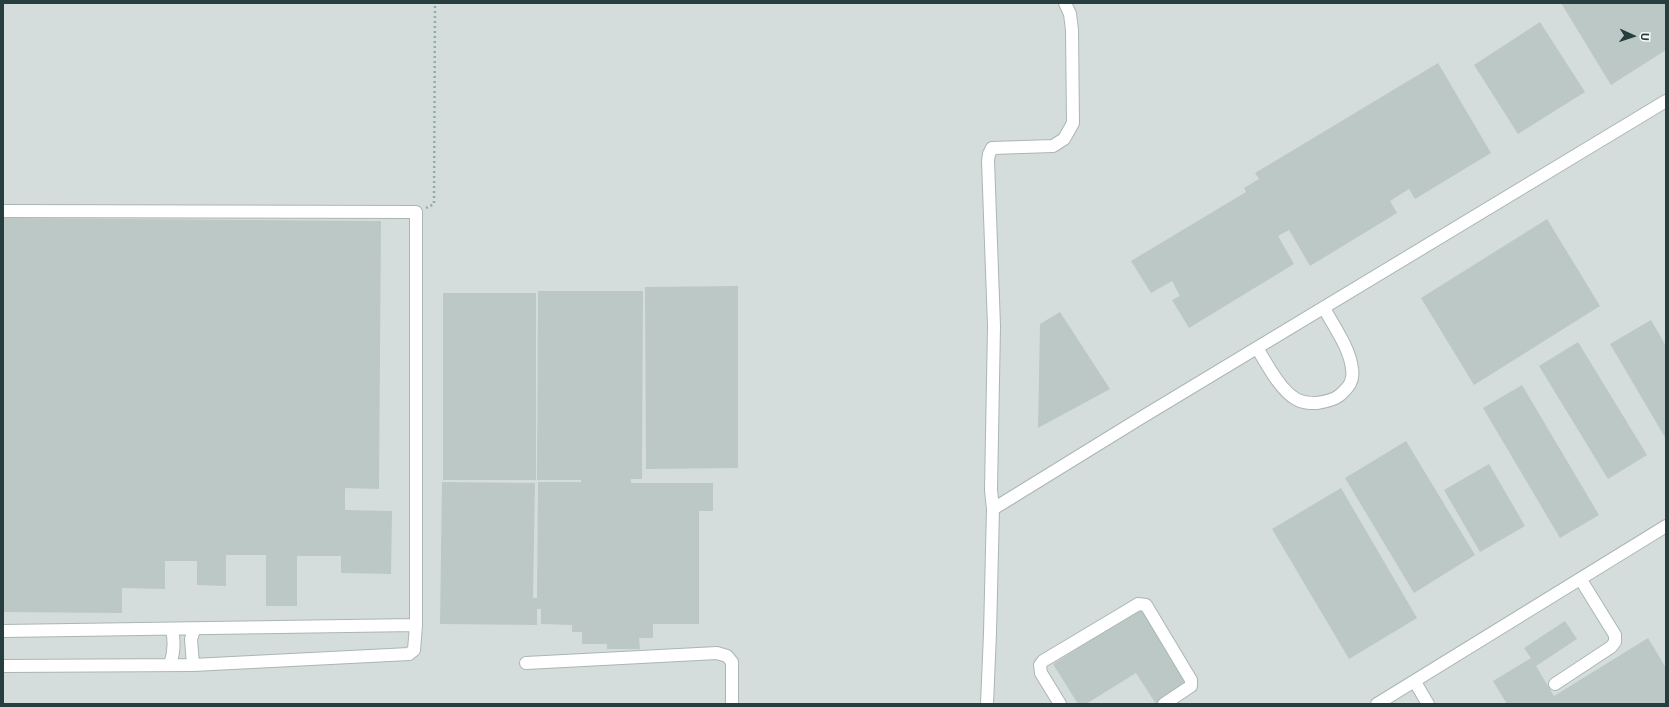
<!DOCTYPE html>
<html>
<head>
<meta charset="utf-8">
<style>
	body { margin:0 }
	#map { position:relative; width:1669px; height:707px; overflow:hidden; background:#e7eeec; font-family:"Public Sans",sans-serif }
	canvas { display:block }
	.frame { position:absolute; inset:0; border:4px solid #273e3e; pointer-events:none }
	.north { position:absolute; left:1613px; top:16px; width:40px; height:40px; -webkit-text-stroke:3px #f7faf9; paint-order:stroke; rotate:93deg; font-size:11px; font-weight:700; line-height:16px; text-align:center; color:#273e3e }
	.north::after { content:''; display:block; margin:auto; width:14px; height:18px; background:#273e3e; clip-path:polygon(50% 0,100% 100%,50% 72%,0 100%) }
</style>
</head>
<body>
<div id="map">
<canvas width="1669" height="707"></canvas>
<div class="frame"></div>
<div class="north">U</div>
</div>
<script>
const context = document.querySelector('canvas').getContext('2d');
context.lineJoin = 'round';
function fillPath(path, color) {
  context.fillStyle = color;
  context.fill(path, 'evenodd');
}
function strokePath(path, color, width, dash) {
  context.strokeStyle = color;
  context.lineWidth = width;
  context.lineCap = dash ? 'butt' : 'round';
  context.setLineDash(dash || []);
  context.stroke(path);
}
const built = new Path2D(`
	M3,3H1666V704H3Z`);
const building = new Path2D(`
	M1561,3H1666V50L1611,85Z
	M1540,22L1585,92L1518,134L1474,65Z
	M1438,63L1491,153L1415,199L1409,189L1390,201L1397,213L1310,266L1289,230L1278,236L1294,264L1189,328L1172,300L1180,296L1172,281L1151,293L1131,261L1246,192L1244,188L1259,179L1255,173Z
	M3,218L381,221L379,489L345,488V510L392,511L391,574L341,573V556H297V606H266V555H226V586L197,585V561H165V589L122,588V613L3,612Z
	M1547,219L1600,306L1474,385L1421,298Z
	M738,286V468L646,469L645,287Z
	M538,291H643L642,479H631V483H713V511H699V624H653V638H639L640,649H607V644H582V632H572V625L541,624V609H537V625L440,624L442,482L535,483L533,598H537L538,482H581V480H537Z
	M443,293H536V480H443Z
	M1060,312L1110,389L1038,428L1040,324Z
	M1651,320L1666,346V439L1610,344Z
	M1578,342L1647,455L1608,479L1539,366Z
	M1522,385L1599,515L1560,538L1483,408Z
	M1406,441L1475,555L1414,593L1345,478Z
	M1489,464L1525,526L1480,552L1444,490Z
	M1341,488L1417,618L1349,659L1272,529Z
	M1142,608L1190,685L1159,704H1156L1136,673L1086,704H1078L1053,664Z
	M1565,621L1577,639L1536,666L1554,696L1648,638L1666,668V704H1507L1493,681L1531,658L1524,648Z`);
const path = new Path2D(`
	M426,208L434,204L435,3`);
const minor = new Path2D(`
	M3,211L416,212V625L414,650L409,654L193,665L3,666
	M1257,348C1267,364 1280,390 1296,399C1302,403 1310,403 1317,403C1324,402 1334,400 1340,395C1349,387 1354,381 1352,369C1350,348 1334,327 1324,308
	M993,509L1139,419L1666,101
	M3,631L416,625
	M526,663L717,653L727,656L732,662V704
	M170,665C174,653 175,643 172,630
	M193,665L191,639L194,630
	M1415,682L1428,704
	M1555,684L1611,647L1615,642V635L1581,580
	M987,704L990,633L993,509L991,490L994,326L988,161L989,154L992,148L1053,146L1064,139L1073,123L1072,30L1070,14L1065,3
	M1060,704L1041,673L1040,665L1043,661L1135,606L1138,604L1146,605L1191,680V686L1164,704
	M1377,704L1666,526`);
fillPath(built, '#d5dddc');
fillPath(building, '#bcc8c6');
strokePath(minor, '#aab6b4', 14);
strokePath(path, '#8badac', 2.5, [2, 3]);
strokePath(minor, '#fff', 12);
</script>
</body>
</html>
